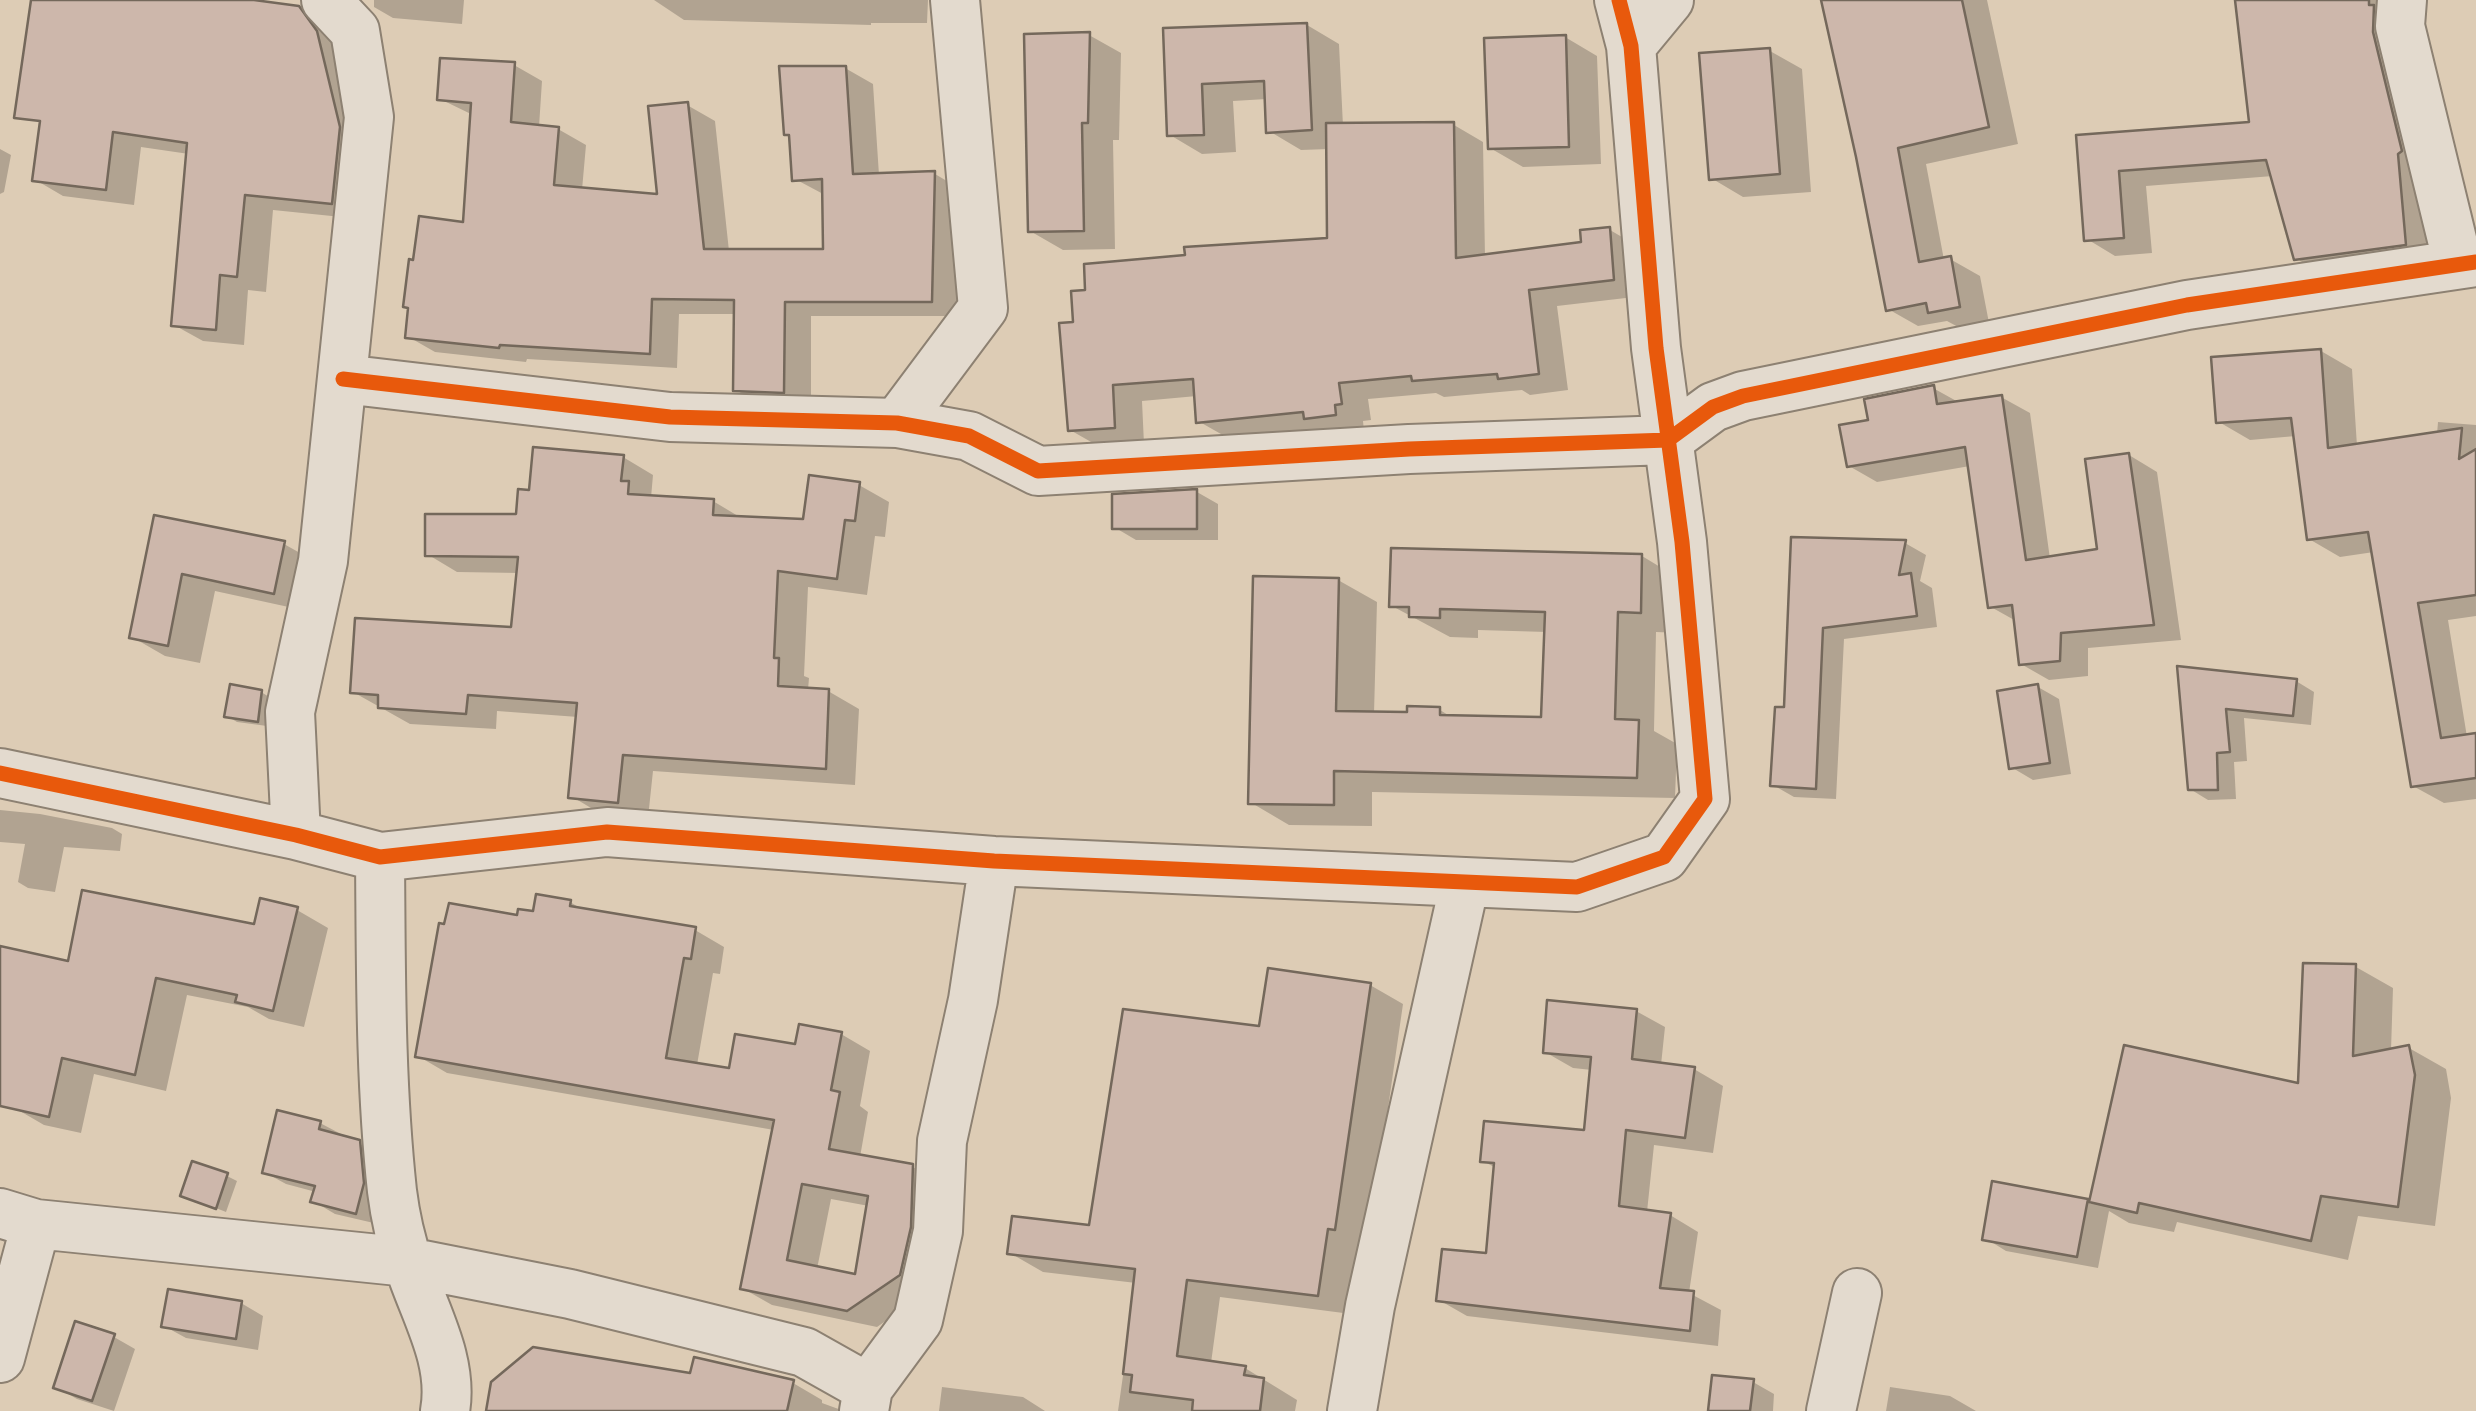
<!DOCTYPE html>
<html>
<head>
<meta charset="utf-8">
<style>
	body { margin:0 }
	canvas { display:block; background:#ddccb5 }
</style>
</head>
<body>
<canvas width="2476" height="1411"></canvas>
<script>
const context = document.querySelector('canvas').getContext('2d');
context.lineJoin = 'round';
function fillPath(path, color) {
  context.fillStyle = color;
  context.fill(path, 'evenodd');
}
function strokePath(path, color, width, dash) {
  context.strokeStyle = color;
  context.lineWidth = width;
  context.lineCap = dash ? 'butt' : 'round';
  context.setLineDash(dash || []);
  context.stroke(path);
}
const shadow = new Path2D(`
	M58,0H236L299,9L328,26L346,50L361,219L273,210L266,292L248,290L244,345L203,341L174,325L189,154L141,147L134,205L63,196L34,179Z
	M374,0H464L462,24L393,18L374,7Z
	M654,0H928L927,23H871V25L684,20Z
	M1823,0H1987L2018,144L1926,164L1944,260L1950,259L1980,276L1989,323L1960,328L1947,321L1918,326L1888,309Z
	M2237,0H2395L2433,260L2325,275L2297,259L2273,176L2146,186L2152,253L2115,256L2087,239L2079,138L2251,124Z
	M1307,25L1339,44L1343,126L1454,125L1483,142L1485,257L1584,244L1610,230L1639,247L1643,296L1557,306L1568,390L1530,395L1522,390L1444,397L1436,393L1368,399L1371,420L1363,421L1364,431L1336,435L1325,429L1228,438L1198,421L1197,396L1142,401L1144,444L1100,447L1070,430L1075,324L1330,240L1329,149L1301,150L1269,131L1267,99L1233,101L1236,152L1202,154L1170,135L1166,31Z
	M1089,35L1121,53L1119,140H1113L1115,249L1063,250L1030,231Z
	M1565,37L1597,56L1601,164L1523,167L1490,148Z
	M1770,51L1802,69L1811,192L1743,197L1711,178Z
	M514,65L542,81L539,127L558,129L586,145L582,190L660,197L687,105L715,121L729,251H826L825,195L795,179L792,137L786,134L845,68L873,84L879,175L935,174L962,190L959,316H811V407L763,406L736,390V314H679L677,368L527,359L526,362L435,352L407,336L466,224L473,115L440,99Z
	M0,149L11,155L4,192L0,194Z
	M2321,351L2352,369L2357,446L2437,434L2438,422L2476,425V616L2448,620L2467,737L2476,735V799L2444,803L2413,786L2374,552L2340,557L2309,539L2296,436L2250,440L2219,422Z
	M1933,388L1960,403L2001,397L2030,413L2050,559L2100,551L2129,455L2157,472L2181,640L2088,648V676L2049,680L2021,664L2016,621L1991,607L1970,466L1877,482L1849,466L1871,422Z
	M623,457L653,475L651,498L713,501L743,519L806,521L859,485L889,502L885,537L875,536L867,595L808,587L804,676L809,678L808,690L828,691L859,709L855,785L653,771L648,818L601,814L571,796L578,717L497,711L496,729L410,724L353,692L514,629L519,573L457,572L427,554L518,517L532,493Z
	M1197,492L1218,504V540H1136L1114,527Z
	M156,518L284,544L316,562L307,611L215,591L200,663L165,656L132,637Z
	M1793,539L1905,543L1926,555L1920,581L1932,588L1937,627L1844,639L1836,799L1794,797L1773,785L1786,710Z
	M1642,556L1680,579L1679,633L1656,632L1654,731L1677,744L1675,798L1372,792V826L1289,825L1250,802L1338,580L1377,602L1374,714L1409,715L1440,710L1453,718L1544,720L1547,632L1478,630V638L1450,637L1392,606Z
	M2180,669L2296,681L2314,692L2311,725L2244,718L2247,761L2234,762L2236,799L2208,800L2190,789Z
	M2038,687L2059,699L2071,774L2033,780L2011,767Z
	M261,692L271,698L267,726L237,722L227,716Z
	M0,810L40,814L112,828L122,834L120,851L64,847L55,892L28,888L18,882L25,844L0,842Z
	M570,902L585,911L695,930L724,947L720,974L713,973L697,1065L731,1071L841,1034L870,1051L860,1106L868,1112L860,1157L913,1167L942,1184L929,1291L877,1327L772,1305L742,1288L774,1130L447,1073L418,1056L519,918ZM831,1199L869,1206L857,1277L817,1269Z
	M297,910L328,928L304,1027L269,1019L248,1007L187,995L166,1091L94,1074L81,1133L44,1125L13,1107L0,1085V949L70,964L255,927Z
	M2356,967L2393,988L2391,1051L2409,1048L2446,1069L2451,1098L2435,1226L2358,1216L2348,1260L2177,1222L2174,1232L2129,1223L2109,1211L2098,1268L2006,1251L1985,1238L2087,1201L2091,1204L2125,1048L2300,1086Z
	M1370,985L1403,1004L1368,1247L1351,1314L1220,1297L1211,1363L1245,1368L1297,1400L1295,1411H1118L1136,1283L1043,1272L1010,1253L1091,1228L1261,1028Z
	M1636,1011L1665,1027L1661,1065L1694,1069L1723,1086L1713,1153L1654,1145L1647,1212L1670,1215L1698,1232L1689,1293L1721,1310L1718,1346L1467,1316L1439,1300L1488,1256L1496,1168L1483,1161L1587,1133L1592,1070L1573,1068L1545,1052Z
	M320,1123L381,1155L378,1224L335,1214L313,1201L316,1192L286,1184L264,1172Z
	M227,1176L237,1181L226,1212L183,1195Z
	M241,1303L263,1316L258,1350L186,1338L164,1326Z
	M114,1337L135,1349L114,1411L77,1399L56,1387Z
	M692,1376L793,1383L822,1400V1403L844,1411H489Z
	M1753,1382L1774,1394L1773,1411H1711Z
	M942,1387L1023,1397L1045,1411H939Z
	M1890,1387L1950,1396L1976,1411H1886Z`);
const building = new Path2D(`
	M31,0H254L299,6L317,31L340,127L332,204L245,195L237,277L220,275L216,330L171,326L187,143L113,132L106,190L32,181L40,121L14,118Z
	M1821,0H1962L1989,127L1898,148L1919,262L1951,256L1960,307L1928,313L1926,303L1886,311L1856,157Z
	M2235,0H2369V5H2374L2373,32L2402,151L2398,154L2406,245L2294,260L2266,160L2119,171L2124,238L2084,241L2076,135L2249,122Z
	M1307,23L1312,130L1266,133L1264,81L1202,84L1204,135L1167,136L1163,28Z
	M1090,32L1088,123H1082L1084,231L1028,232L1024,34Z
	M1566,35L1569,147L1488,149L1484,38Z
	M1770,48L1780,174L1709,180L1699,53Z
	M440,58L515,62L511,122L559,127L554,185L657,194L648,106L688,102L704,249H823L822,179L792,181L789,135H784L779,66H846L853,174L935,171L932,302H785L784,393L733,391L734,300L652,299L650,354L500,345L499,348L405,338L408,308L403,307L409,259L413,260L419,216L463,222L471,103L437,100Z
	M1454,122L1456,258L1581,242L1580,230L1610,227L1614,280L1529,290L1539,374L1498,379L1497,374L1412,381L1411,376L1339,383L1342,404L1335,405L1336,415L1304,419L1303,412L1196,423L1193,379L1113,385L1115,428L1068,431L1059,323L1073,322L1071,291L1085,290L1084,264L1185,255L1184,247L1327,238L1326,123Z
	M2321,349L2328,448L2462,428L2459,459L2476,449V595L2418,603L2441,738L2476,733V778L2411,787L2368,532L2307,540L2291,418L2216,423L2211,357Z
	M1934,385L1937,404L2002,395L2026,560L2097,549L2085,459L2129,453L2154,625L2061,633L2060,661L2019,665L2012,605L1988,608L1965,447L1847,467L1839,425L1868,420L1864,399Z
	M533,447L624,455L621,481H629L628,494L714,499L713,515L803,519L809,475L860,482L855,521L845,520L837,579L778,571L774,658H779L778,686L829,689L826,769L623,755L618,803L568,798L577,703L468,695L466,714L378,708V695L350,693L355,618L511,627L518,557L425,556V514H516L518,489L529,490Z
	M1197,489V529H1112V494Z
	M154,515L285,541L274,594L182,574L168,646L129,638Z
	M1791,537L1906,540L1899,575L1911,573L1917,616L1823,628L1816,789L1770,786L1775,707H1784Z
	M1391,548L1642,554L1641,613L1618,612L1615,719L1639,720L1637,778L1334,771V805L1248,804L1253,576L1339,578L1336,711L1407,712V706L1440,707V715L1541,717L1545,612L1440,609V618L1409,617V607H1389Z
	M2177,666L2297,679L2293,716L2226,709L2230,752L2217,753L2218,790H2188Z
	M230,684L262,690L258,722L224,717Z
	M2038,684L2050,763L2009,769L1997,691Z
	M82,890L254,924L260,898L298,907L273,1011L235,1002L237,995L156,978L135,1075L62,1058L49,1117L0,1106V946L68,961Z
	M536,894L571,900L570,906L696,927L691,959L684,958L666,1058L729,1068L735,1034L795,1044L799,1024L842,1032L831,1090L840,1092L829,1149L913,1164L911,1227L900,1275L847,1311L740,1289L774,1120L415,1057L439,923L444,924L449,903L517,915L518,909L533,911ZM802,1184L868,1196L855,1274L787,1260Z
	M2303,963L2356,964L2353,1056L2409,1045L2415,1075L2398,1207L2321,1196L2311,1241L2139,1203L2137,1213L2089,1202L2124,1045L2298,1083Z
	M1268,968L1371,983L1335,1230L1328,1229L1318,1296L1187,1280L1177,1356L1246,1366L1244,1375L1264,1378L1260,1411H1192L1193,1400L1130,1392L1132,1375L1123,1374L1135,1269L1007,1254L1012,1216L1089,1225L1123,1009L1259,1026Z
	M1547,1000L1637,1009L1632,1059L1695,1067L1685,1138L1626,1130L1619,1206L1671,1213L1660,1288L1694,1291L1690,1331L1436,1301L1442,1249L1486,1253L1494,1163L1480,1162L1484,1121L1584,1130L1591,1057L1543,1053Z
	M277,1110L321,1121L319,1129L360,1140L364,1183L356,1214L310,1202L315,1186L262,1173Z
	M192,1161L228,1173L216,1209L180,1196Z
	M1992,1181L2088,1199L2077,1257L1982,1240Z
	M168,1289L242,1301L236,1339L161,1327Z
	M75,1321L115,1334L92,1401L53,1388Z
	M533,1347L690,1373L694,1357L794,1380L787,1411H486L491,1382Z
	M1712,1375L1754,1379L1750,1411H1708Z`);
const minor = new Path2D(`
	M2402,0L2400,26L2458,264
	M1631,46L1669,0
	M343,379L670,417L897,423L969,436L1038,471L1409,449L1668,440L1713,407L1743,396L2187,305L2476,262
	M897,423L983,308L955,0
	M0,773L296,835L380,857L607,832L994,861L1577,887L1664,857L1705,799L1682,542L1656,348L1631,46L1619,0
	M296,835L290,712L323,561L369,117L355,31L326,0
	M380,857C381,968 380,1081 392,1191C395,1215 401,1242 409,1265C424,1312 454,1360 445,1411
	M0,1213L36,1224L0,1358
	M36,1224L408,1262L570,1294L804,1352L868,1388
	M864,1411L868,1388L918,1320L938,1231L942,1141L973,1000L994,861
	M1352,1411L1370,1306L1465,882
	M1831,1411L1857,1293`);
const cycleway = new Path2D(`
	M343,379L670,417L897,423L969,436L1038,471L1409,449L1668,440L1713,407L1743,396L2187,305L2476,262
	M0,773L296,835L380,857L607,832L994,861L1577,887L1664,857L1705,799L1682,542L1656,348L1631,46L1619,0`);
fillPath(shadow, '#0003');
fillPath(building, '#cdb7ab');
strokePath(building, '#74685b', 2.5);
strokePath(minor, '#8d8172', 52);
strokePath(minor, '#e3dace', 48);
strokePath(cycleway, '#e8590c', 15);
</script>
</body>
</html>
